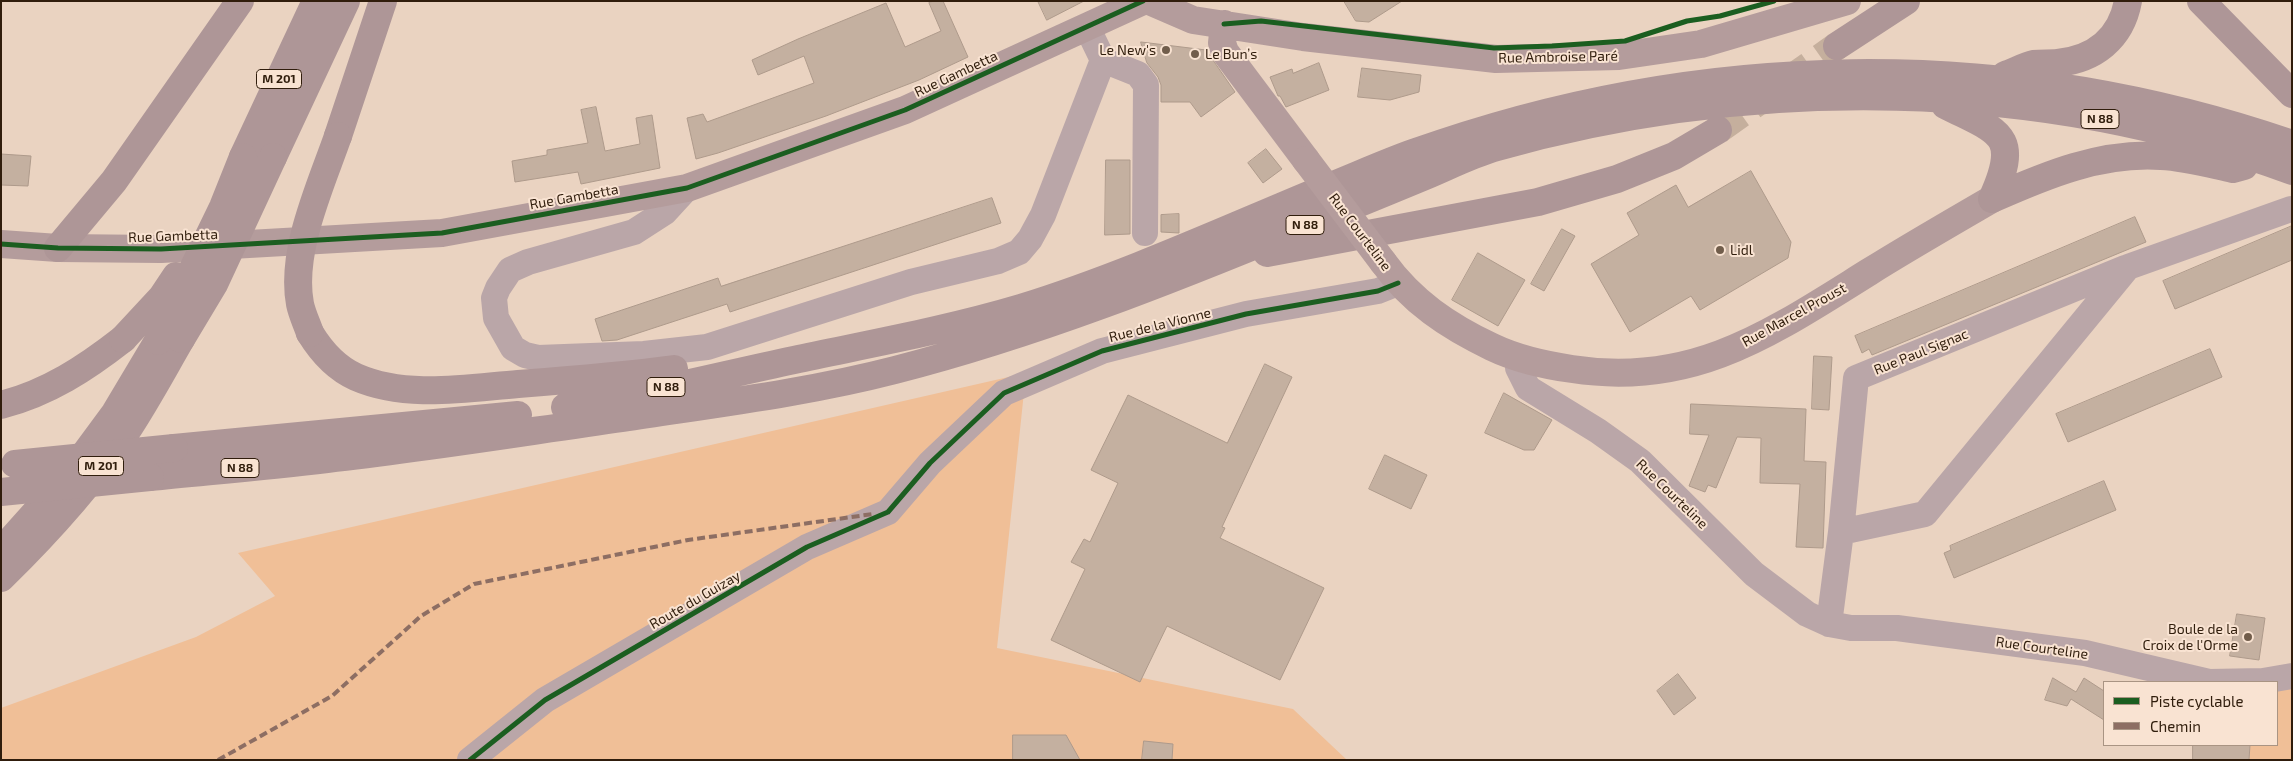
<!DOCTYPE html>
<html>
<head>
<meta charset="utf-8">
<style>
	body { margin:0 }
	#map { position:relative; width:2293px; height:761px; overflow:hidden; background:#ead3c1; font-family:"Exo 2",sans-serif }
	canvas { display:block }
	.frame { position:absolute; inset:0; border:2px solid #301d0c; pointer-events:none }
	.legend { position:absolute; left:2103px; top:681px; width:175px; height:65px; box-sizing:border-box; background:#f9e3d2; border:1px solid #a99483; margin:0; padding:6px 9px; list-style:none; font-size:15px; color:#301d0c }
	.legend li { display:flex; align-items:center; gap:10px; height:25px }
	.legend b { width:25px; border:1px solid #a99483 }
</style>
</head>
<body>
<div id="map">
<canvas width="2293" height="761"></canvas>
<div class="frame"></div>
<ul class="legend">
<li><b style="height:6px;background:#1b5e20"></b>Piste cyclable</li>
<li><b style="height:6px;background:#8d6e63"></b>Chemin</li>
</ul>
</div>
<script>
const context = document.querySelector('canvas').getContext('2d');
context.lineJoin = 'round';
function fillPath(path, color) {
  context.fillStyle = color;
  context.fill(path, 'evenodd');
}
function strokePath(path, color, width, dash) {
  context.strokeStyle = color;
  context.lineWidth = width;
  context.lineCap = dash ? 'butt' : 'round';
  context.setLineDash(dash || []);
  context.stroke(path);
}
function write(font, color, halo, rows, align = 'center') {
  context.font = font + ' "Exo 2",sans-serif';
  context.lineWidth = 4;
  context.setLineDash([]);
  context.textBaseline = 'middle';
  context.strokeStyle = halo;
  context.fillStyle = color;
  for (const [text, x, y, turn = 0] of rows) {
    context.save();
    context.translate(x, y);
    context.rotate((+turn || 0) * Math.PI / 180);
    context.textAlign = isNaN(turn) ? turn : align;
    if (halo) context.strokeText(text, 0, 0);
    context.fillText(text, 0, 0);
    context.restore();
  }
}
const green = new Path2D(`
	M1026,373L997,648L1293,709L1347,760H1V708L196,637L275,596L238,553Z
	M2292,683V760H2249L2250,745H2277V686Z`);
const building = new Path2D(`
	M934,1H943L968,57L919,80L826,116L718,153L696,159L687,118L703,114L707,122L814,83L804,56L758,75L752,60L798,39L886,3L905,47L941,31L929,3Z
	M1038,1H1084L1047,20Z
	M1344,1H1402L1369,22L1356,21Z
	M1141,42L1206,50L1235,92L1201,117L1190,102H1161V85L1158,77L1147,63Z
	M1319,63L1329,90L1286,107L1280,96H1278L1270,77L1292,69L1293,73Z
	M1362,68L1421,75L1419,92L1390,100L1358,97Z
	M596,107L605,151L640,144L636,118L652,115L660,168L581,184L578,172L515,182L512,161L547,155V150L588,143L581,110Z
	M1266,149L1282,169L1263,183L1248,163Z
	M1,154L31,156L28,186L1,185Z
	M1106,160H1130V234L1105,235Z
	M1751,171L1791,242L1788,258L1700,310L1691,296L1630,332L1591,264L1639,235L1627,213L1676,185L1688,207Z
	M992,198L1001,223L730,312L727,304L617,340L602,341L595,319L718,278L721,286Z
	M1179,214V233L1161,232V215Z
	M2135,217L2146,242L1872,355L1869,349L1862,353L1855,336Z
	M2292,226V260L2175,309L2163,281Z
	M1562,229L1575,236L1544,291L1531,284Z
	M1478,253L1525,280L1498,326L1452,300Z
	M2210,349L2222,377L2068,442L2056,414Z
	M1814,356L1832,357L1829,410L1812,409Z
	M1265,364L1292,377L1222,527L1225,528L1220,538L1324,588L1280,680L1167,626L1140,682L1051,640L1085,569L1071,562L1084,539L1090,542L1118,483L1091,470L1128,395L1227,443Z
	M1504,393L1552,420L1534,450H1524L1485,433Z
	M1691,404L1806,409L1804,461L1826,462L1823,548L1796,547L1800,484L1760,483L1761,438L1737,437L1716,488L1708,485L1705,492L1689,486L1709,435L1690,434Z
	M1385,455L1427,475L1411,509L1369,489Z
	M2104,481L2116,510L1954,578L1944,553L1951,550L1950,546Z
	M2237,614L2265,618L2259,660L2230,656Z
	M1678,674L1696,698L1674,715L1657,691Z
	M2053,678L2076,692L2084,678L2104,691V720L2071,699L2067,706L2045,700Z
	M1013,735H1066L1080,760H1013Z
	M1144,741L1173,744L1172,760H1142Z
	M2193,745H2250L2249,760H2193Z`);
const highwayTunnel = new Path2D(`
	M1718,130L1837,46`);
const minor = new Path2D(`
	M1103,60L1138,74L1146,85L1145,233
	M687,188L665,212L634,232L528,262L510,270L498,288L494,298L496,318L513,348L525,355L538,358L644,354L707,347L911,282L998,261L1019,252L1030,239L1043,215L1103,60L1087,27
	M1519,358L1518,368L1528,388L1598,431L1640,461L1754,574L1807,614L1829,624L1851,628H1897L2085,653L2209,682L2263,681L2292,676
	M1841,532L1856,378L2125,268
	M1829,624L1841,532L1925,514L2128,267L2291,209
	M470,760L545,700L807,547L888,512L930,463L1004,393L1102,351L1246,314L1378,291L1398,283`);
const major = new Path2D(`
	M1149,1L1193,20L1303,37L1496,59L1619,56L1701,44L1847,1
	M1224,24L1222,43L1225,52L1306,160
	M1,244L58,248L161,249L442,233L687,188L905,110L1143,1
	M1383,262C1412,302 1448,326 1492,347C1517,359 1544,365 1572,369C1693,388 1771,333 1869,272C1909,247 1951,223 1992,199`);
const highway = new Path2D(`
	M2201,1L2292,94
	M1837,46L1906,1
	M2005,75C2014,72 2025,66 2034,64C2042,63 2050,64 2058,63C2094,59 2121,39 2128,1
	M1945,105C1998,132 2022,133 1992,199
	M338,136L383,1
	M243,157L316,1
	M273,157L346,1
	M1992,199C2046,175 2101,152 2161,156C2185,157 2210,164 2233,169L2244,166
	M58,248L114,181L240,1
	M1267,253L1538,202L1617,179L1674,156L1718,130
	M310,333C321,351 336,368 356,377C406,399 467,388 518,384C571,380 622,376 674,369
	M1,405C48,393 86,368 123,339
	M565,407C642,396 718,376 794,360C869,344 947,330 1021,308C1124,276 1222,231 1321,190C1352,178 1382,164 1413,153C1699,51 2004,45 2292,144
	M174,448L518,415
	M150,477C209,471 268,466 327,459C426,448 524,432 623,418C714,404 806,393 895,370C1035,334 1169,281 1302,226C1343,210 1384,193 1425,176C1449,166 1472,154 1497,147C1754,75 2040,77 2292,171
	M1,551L70,474L115,413L158,341
	M1,578C47,533 91,485 126,432C146,402 163,370 181,339`);
const majorBridge = new Path2D(`
	M1306,160L1383,262`);
const highwayBridge = new Path2D(`
	M310,333C307,324 302,314 300,304C290,251 321,185 338,136
	M123,339L162,297L176,276
	M181,339L214,284L273,157
	M158,341L223,207L243,157
	M15,464L174,448
	M1,492L150,477`);
const quiet = new Path2D(`
	M218,760L332,696L421,616L474,584L688,540L873,514`);
const cycleway = new Path2D(`
	M1224,24L1261,21L1494,48L1552,46L1625,41L1687,21L1720,16L1774,1
	M1,244L58,248L161,249L442,233L687,188L905,110L1143,1
	M470,760L545,700L807,547L888,512L930,463L1004,393L1102,351L1246,314L1378,291L1398,283`);
const markers = [
	[1166,50,5,"#715d4b"],
	[1195,54,5,"#715d4b"],
	[1720,250,5,"#715d4b"],
	[2248,637,5,"#715d4b"]
];
const shields = [
	[279,79,45],
	[2100,119,38],
	[1305,225,38],
	[666,387,38],
	[101,466,45],
	[240,468,38]
];
const shieldNames = [
	["M 201",279,79],
	["N 88",2100,119],
	["N 88",1305,225],
	["N 88",666,387],
	["M 201",101,466],
	["N 88",240,468]
];
const poiNames = [
	["Le New's",1156,50],
	["Le Bun’s",1205,54,"left"],
	["Lidl",1730,250,"left"],
	["Boule de la",2238,629],
	["Croix de l'Orme",2238,645]
];
const streetNames = [
	["Rue Ambroise Paré",1558,57,-1],
	["Rue Gambetta",956,74,-25],
	["Rue Gambetta",574,197,-10],
	["Rue Courteline",1360,232,53],
	["Rue Gambetta",173,236,-2],
	["Rue Marcel Proust",1794,315,-29],
	["Rue de la Vionne",1160,325,-14],
	["Rue Paul Signac",1921,352,-22],
	["Rue Courteline",1672,494,44],
	["Route du Guizay",695,600,-30],
	["Rue Courteline",2042,648,8]
];
fillPath(green, '#f0bf97');
fillPath(building, '#c4b0a0');
strokePath(building, '#ae9a8b', 1);
strokePath(highwayTunnel, '#c5af9d', 28, [28, 14]);
strokePath(minor, '#baa6a8', 26);
strokePath(major, '#b49c9c', 28);
strokePath(highway, '#ae9697', 28);
strokePath(majorBridge, '#b49c9c', 28);
strokePath(highwayBridge, '#ae9697', 28);
strokePath(quiet, '#8d6e63', 4, [8, 4]);
strokePath(cycleway, '#1b5e20', 5);
for (const [x, y, r, color] of markers) {
  const dot = new Path2D();
  dot.arc(x, y, r, 0, 2 * Math.PI);
  context.fillStyle = color;
  context.fill(dot);
  strokePath(dot, '#f9e3d2', 2);
}
for (const [x, y, w] of shields) {
  const box = new Path2D();
  box.roundRect(x - w / 2, y - 9.5, w, 19, 4);
  context.fillStyle = '#f9e3d2';
  context.fill(box);
  strokePath(box, '#301d0c', 1);
}
write('bold 12px', '#301d0c', null, shieldNames);
write('14px', '#301d0c', '#f9e3d2', poiNames, 'right');
write('14px', '#301d0c', '#f9e3d2', streetNames);
</script>
</body>
</html>
